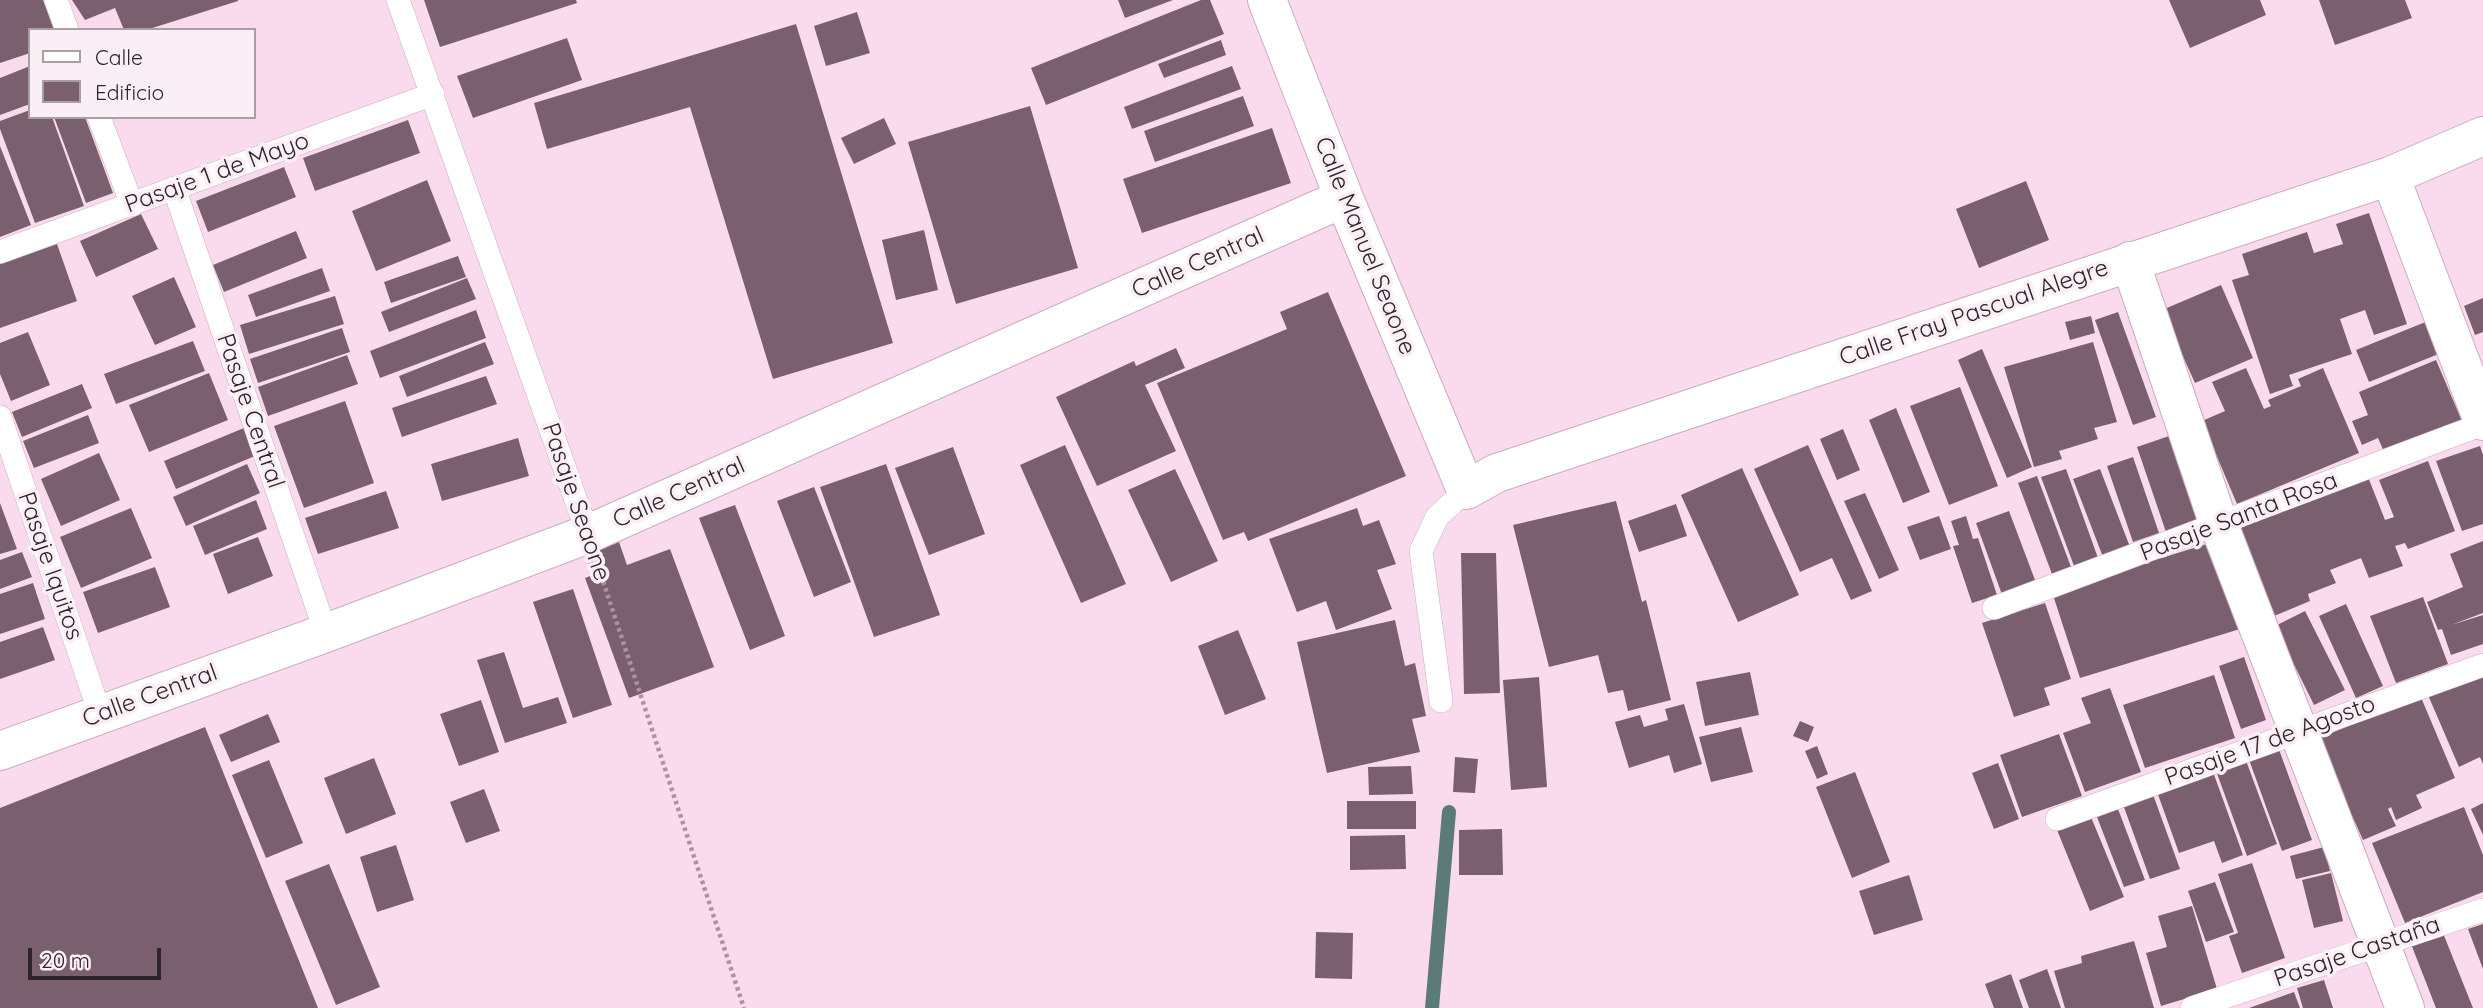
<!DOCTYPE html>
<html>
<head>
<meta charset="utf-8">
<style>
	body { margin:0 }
	#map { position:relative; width:2483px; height:1008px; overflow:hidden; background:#fadbed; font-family:Quicksand,sans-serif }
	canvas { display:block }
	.legend { position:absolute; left:28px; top:28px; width:228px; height:91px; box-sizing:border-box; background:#fbeff6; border:2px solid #a99ea4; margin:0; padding:9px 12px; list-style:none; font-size:21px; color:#2f242a }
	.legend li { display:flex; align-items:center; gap:14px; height:35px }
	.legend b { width:35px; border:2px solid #a99ea4 }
	.scale { position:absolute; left:28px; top:948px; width:133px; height:32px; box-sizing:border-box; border:4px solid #2f242a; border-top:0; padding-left:9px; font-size:21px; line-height:24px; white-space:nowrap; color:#2f242a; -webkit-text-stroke:5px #fbeff6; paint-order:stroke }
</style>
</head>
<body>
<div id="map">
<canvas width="2483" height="1008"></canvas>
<ul class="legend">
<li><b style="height:9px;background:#fff"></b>Calle</li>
<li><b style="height:19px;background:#7a5f6f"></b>Edificio</li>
</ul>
<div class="scale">20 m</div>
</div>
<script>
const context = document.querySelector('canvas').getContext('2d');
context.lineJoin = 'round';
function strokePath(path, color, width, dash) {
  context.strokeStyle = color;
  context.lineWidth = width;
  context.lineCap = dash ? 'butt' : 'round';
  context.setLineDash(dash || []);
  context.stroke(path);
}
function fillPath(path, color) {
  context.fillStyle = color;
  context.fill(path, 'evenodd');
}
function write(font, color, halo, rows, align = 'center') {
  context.font = font + ' Quicksand,sans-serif';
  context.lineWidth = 7;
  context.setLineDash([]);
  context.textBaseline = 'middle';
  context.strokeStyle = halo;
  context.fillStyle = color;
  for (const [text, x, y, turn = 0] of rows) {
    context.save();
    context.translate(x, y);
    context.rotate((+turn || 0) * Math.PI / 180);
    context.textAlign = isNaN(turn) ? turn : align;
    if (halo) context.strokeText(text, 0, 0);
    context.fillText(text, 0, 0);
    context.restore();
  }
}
const stream = new Path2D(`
	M1432,1008L1449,812`);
const building = new Path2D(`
	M0,0H43L54,30H30V53L0,63Z
	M72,0H238V1L146,30H124L115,8L85,20Z
	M424,0H576L577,3L440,47Z
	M1118,0H1173L1125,18Z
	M1201,0H1210L1224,34L1046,105L1031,68Z
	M2169,0H2260L2266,15L2190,48Z
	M2319,0H2405L2412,18L2335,45Z
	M857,12L870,53L826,66L814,26Z
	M796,24L893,343L773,379L690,107L547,149L534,103Z
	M567,38L582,80L473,118L457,76Z
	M1221,40L1226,55L1164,78L1158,64Z
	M30,66V104L0,115V78Z
	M1232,66L1241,89L1132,129L1124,107Z
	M1243,96L1254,126L1155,162L1144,131Z
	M1030,106L1078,268L956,304L908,142Z
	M30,110V117H52L84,206L35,223L0,129V121Z
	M54,117H85L113,193L86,203Z
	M884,118L896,144L854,164L841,138Z
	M408,120L420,153L315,191L303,158Z
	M1272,128L1291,183L1142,233L1123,179Z
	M0,146L31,225L0,237Z
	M284,167L296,197L208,232L196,201Z
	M427,180L451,241L376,271L352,211Z
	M2026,181L2049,240L1979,268L1956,209Z
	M2369,213L2407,324L2374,335L2365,310L2340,319L2352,354L2289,375L2293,386L2270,394L2232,280L2249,275L2242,254L2307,232L2314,253L2343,244L2336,224Z
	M141,214L158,249L96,277L80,241Z
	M924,230L938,290L896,300L882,240Z
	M296,231L307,258L224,292L213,265Z
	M57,244L77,301L0,328V264Z
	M458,256L466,277L391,303L384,282Z
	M322,268L330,291L256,317L248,295Z
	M174,277L196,327L155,345L132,296Z
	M467,278L476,299L389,332L381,312Z
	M2221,285L2253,358L2195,383L2162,310Z
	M1328,292L1406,476L1248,541L1244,532L1223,540L1157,383L1287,329L1280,312Z
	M335,296L344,324L249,354L240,325Z
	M2483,298V332L2475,335L2464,306Z
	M476,310L486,338L380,378L370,351Z
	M2118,312L2156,417L2133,425L2095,320Z
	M2091,316L2095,333L2070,340L2065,322Z
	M2428,321L2441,353L2369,382L2356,350Z
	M342,328L350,352L258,383L250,359Z
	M28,332L50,385L11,401L0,374V343Z
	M193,341L205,371L116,404L104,374Z
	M485,342L494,364L407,397L399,376Z
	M2093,342L2117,422L2094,428L2098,439L2059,451L2062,459L2034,467L2004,367Z
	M1176,348L1185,368L1145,385L1176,451L1097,486L1056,397L1134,361L1136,366Z
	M1982,349L2032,467L2007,478L1958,360Z
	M347,355L358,384L268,416L258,387Z
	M2436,360L2462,421L2385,454L2378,438L2362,445L2352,421L2368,415L2359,392Z
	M2246,368L2264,409L2271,406L2268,400L2301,386L2298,379L2323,368L2359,453L2237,504L2202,421L2225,411L2212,382Z
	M209,373L228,420L149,452L129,405Z
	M486,376L497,404L402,437L392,408Z
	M82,384L92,408L22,437L12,412Z
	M1960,387L1998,486L1949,505L1910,406Z
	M345,401L374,483L304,508L274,426Z
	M1896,408L1930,492L1903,503L1869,420Z
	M88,415L99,443L34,468L23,441Z
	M244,428L255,456L176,489L164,461Z
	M1843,429L1860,470L1837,480L1820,439Z
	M2169,436L2198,521L2166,532L2137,447Z
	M518,438L529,476L442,501L431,464Z
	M1065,445L1126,584L1081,603L1020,465Z
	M1808,445L1872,591L1851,600L1832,558L1800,572L1754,469Z
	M2480,446L2483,455V524L2462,531L2436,461Z
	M953,447L985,534L929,555L895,468Z
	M99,453L120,500L61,526L41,479Z
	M2133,457L2159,533L2133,542L2107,466Z
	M2428,461L2455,531L2408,549L2405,543L2395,546L2403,566L2369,578L2361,558L2330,570L2336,583L2308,594L2310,601L2274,616L2239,528L2368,477L2385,520L2394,517L2379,480Z
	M247,464L260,493L186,526L173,497Z
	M886,464L940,615L874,637L820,487Z
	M1742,468L1799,595L1738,622L1681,495Z
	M1175,469L1218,561L1171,582L1128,490Z
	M2066,469L2098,558L2074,566L2041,477Z
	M2100,469L2130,547L2103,557L2073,479Z
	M2037,476L2071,567L2052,574L2018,483Z
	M814,487L851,582L814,597L777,501Z
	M386,491L399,528L318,554L305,518Z
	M1865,493L1899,570L1879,579L1844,501Z
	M256,500L267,529L205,555L193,526Z
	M1616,501L1642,602L1646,600L1671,700L1628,711L1623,690L1608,693L1598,655L1549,667L1513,525Z
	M0,503L17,549L0,554Z
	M1676,504L1687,536L1639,552L1628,521Z
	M735,505L785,636L750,650L699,518Z
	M131,508L152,558L81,588L60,537Z
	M1357,508L1363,526L1379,520L1396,564L1377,570L1392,609L1336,630L1326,601L1297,612L1269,539Z
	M2009,511L2038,588L2004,600L1976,523Z
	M1939,516L1951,549L1920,560L1907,527Z
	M1966,516L1973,539L1978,538L1997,595L1972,603L1953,546L1959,545L1951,521Z
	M258,537L273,576L228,594L213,554Z
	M2483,541V613L2451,625L2483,615V644L2451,655L2442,629L2438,630L2427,602L2463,587L2450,554Z
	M619,542L627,565L670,549L714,667L629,698L585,578L593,575L585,554Z
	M2213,542L2240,629L2080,678L2052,592Z
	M22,552L32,577L0,589V560Z
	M1461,553H1496L1500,693L1464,694Z
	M155,567L170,607L98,633L83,592Z
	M33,583L45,619L0,634V594Z
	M573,589L612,705L573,718L533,602Z
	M2423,597L2448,664L2396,683L2370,616Z
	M2045,603L2071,679L2044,688L2050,705L2014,717L1982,623Z
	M2346,604L2383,686L2356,698L2319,616Z
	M2305,611L2345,690L2314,705L2275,626Z
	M1395,620L1405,666L1415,663L1426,716L1412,719L1420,752L1327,773L1297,642Z
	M43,627L55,660L0,679V642Z
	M1238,630L1266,699L1225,715L1198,646Z
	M504,652L523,708L558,697L567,723L505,743L477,660Z
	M2244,657L2266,720L2241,729L2219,666Z
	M1750,672L1759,715L1705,726L1696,682Z
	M2483,672V764L2480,757L2459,767L2428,695Z
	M2214,675L2235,738L2145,768L2123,705Z
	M1539,677L1547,787L1511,790L1503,680Z
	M2110,688L2141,772L2085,792L2063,733L2091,723L2081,698Z
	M2420,695L2455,778L2416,795L2422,808L2396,820L2391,807L2388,809L2396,826L2363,840L2355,822L2350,824L2313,741Z
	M481,700L499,752L459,766L440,714Z
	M1684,704L1702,764L1674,773L1669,755L1629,768L1615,722L1640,715L1644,727L1668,720L1665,709Z
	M268,714L280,742L231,762L219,735Z
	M1800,721L1814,727L1808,742L1793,736Z
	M205,727L318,1008H0V808Z
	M1741,727L1753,772L1711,782L1699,737Z
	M2059,734L2082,796L2022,817L2000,755Z
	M2277,744L2312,840L2282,851L2247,754Z
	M1817,746L1828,774L1817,779L1805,751Z
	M1455,757L1478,759L1475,793L1453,792Z
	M374,758L396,814L346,834L324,778Z
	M2245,758L2277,844L2247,856L2215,768Z
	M269,760L303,843L266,858L232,775Z
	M1998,763L2019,819L1994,829L1972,773Z
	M1411,766L1413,794L1369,795L1368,767Z
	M2212,769L2243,855L2222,863L2214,841L2179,853L2156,789Z
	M1855,772L1890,862L1852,878L1816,787Z
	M484,789L500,831L466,843L450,802Z
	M2151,789L2180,869L2150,879L2121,799Z
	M1347,801H1416V829H1347Z
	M2483,803V835L2471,809Z
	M2464,807L2483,855V892L2405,923L2372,843Z
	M2118,809L2145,880L2124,887L2097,817Z
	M2091,817L2124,897L2090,911L2057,830Z
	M1502,829L1503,875H1459V830Z
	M1405,835L1406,869L1350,870V836Z
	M396,845L414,900L377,912L360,857Z
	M2324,847L2330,871L2296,879L2290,856Z
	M2252,863L2285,958L2242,973L2229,936L2238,933L2218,874Z
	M329,864L380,987L336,1005L285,881Z
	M2331,873L2343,921L2314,928L2302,880Z
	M1909,875L1923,920L1874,935L1859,891Z
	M2215,882L2234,932L2206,942L2188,891Z
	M2192,906L2217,989L2161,1006L2146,953L2167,947L2158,916Z
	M2483,924V969L2468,929Z
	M1316,932L1353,933L1352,979L1315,978Z
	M2443,933L2473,1008H2436L2411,944Z
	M2134,941L2154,1008H2065L2054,971L2082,963L2081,956Z
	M2047,969L2061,1008H2029L2019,980Z
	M2011,974L2023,1008H1994L1985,984Z
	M2324,980L2333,1008H2303L2297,988Z
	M2294,992L2300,1008H2249Z`);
const path = new Path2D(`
	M601,575L744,1008`);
const lane = new Path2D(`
	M56,0L67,30
	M398,0L588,534
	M99,117L132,205
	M174,188L326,633
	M0,252L433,94
	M0,417L100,714
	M1994,608L2483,424
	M1441,701L1421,551L1437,517L1466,490
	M2057,819L2483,665
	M2192,1008L2483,910`);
const street = new Path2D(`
	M1267,0L1344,198L1466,490L1497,473L2390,176L2483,136
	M2390,176L2483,421
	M2130,261L2219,525L2405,1008
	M0,751L326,633L588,534L1344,198`);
const streetNames = [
	["Pasaje 1 de Mayo",217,173,-20],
	["Calle Manuel Seaone",1365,246,68],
	["Calle Central",1198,263,-24],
	["Calle Fray Pascual Alegre",1974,313,-19],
	["Pasaje Central",250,411,71],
	["Calle Central",679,493,-24],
	["Pasaje Seaone",576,502,71],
	["Pasaje Santa Rosa",2239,517,-21],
	["Pasaje Iquitos",50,566,71],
	["Calle Central",150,696,-20],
	["Pasaje 17 de Agosto",2270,741,-20],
	["Pasaje Castaña",2357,952,-19]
];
strokePath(stream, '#5c7b76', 14);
fillPath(building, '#7a5f6f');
strokePath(lane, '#cbadbe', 24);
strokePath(street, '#cbadbe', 40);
strokePath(path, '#aa93a1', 4.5, [3.5, 3.5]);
strokePath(lane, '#fff', 23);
strokePath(street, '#fff', 38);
write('24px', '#2f242a', '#fbeff6', streetNames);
</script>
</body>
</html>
